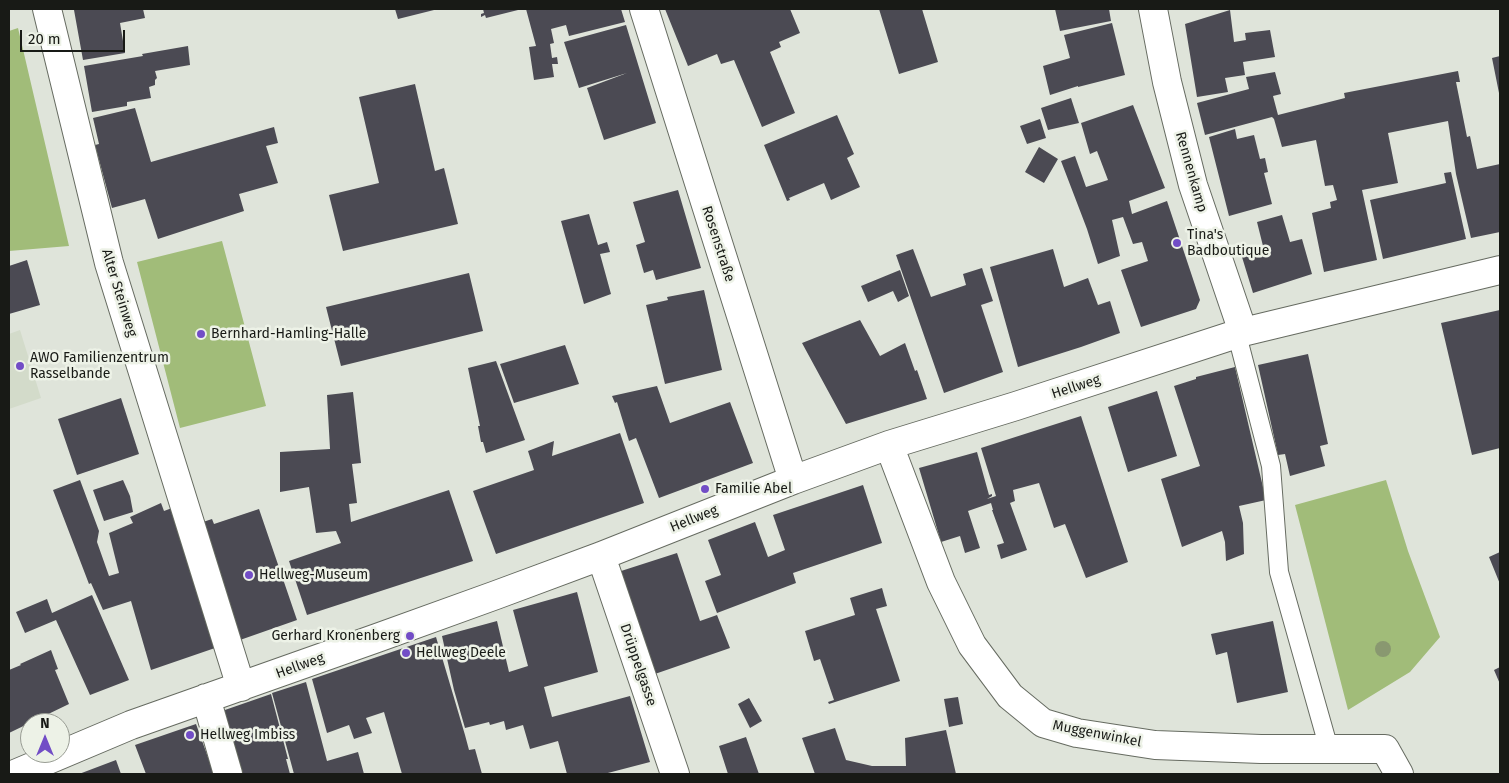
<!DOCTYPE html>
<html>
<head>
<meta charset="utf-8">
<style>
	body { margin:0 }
	#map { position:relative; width:1509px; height:783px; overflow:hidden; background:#dfe4da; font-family:"Fira Sans",sans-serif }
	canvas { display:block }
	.frame { position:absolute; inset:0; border:10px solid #181a16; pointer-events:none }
	.north { position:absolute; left:20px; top:713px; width:50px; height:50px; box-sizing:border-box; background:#edf2e7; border:1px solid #989c93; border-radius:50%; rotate:0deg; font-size:14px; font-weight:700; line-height:20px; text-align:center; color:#181a16 }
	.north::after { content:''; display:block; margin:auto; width:18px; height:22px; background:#724dc6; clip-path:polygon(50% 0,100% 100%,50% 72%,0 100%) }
	.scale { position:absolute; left:20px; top:30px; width:105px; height:22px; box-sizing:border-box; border:2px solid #181a16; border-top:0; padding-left:6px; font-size:15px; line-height:18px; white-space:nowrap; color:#181a16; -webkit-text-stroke:4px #edf2e7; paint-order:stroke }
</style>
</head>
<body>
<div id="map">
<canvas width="1509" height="783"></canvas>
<div class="frame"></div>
<div class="north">N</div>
<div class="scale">20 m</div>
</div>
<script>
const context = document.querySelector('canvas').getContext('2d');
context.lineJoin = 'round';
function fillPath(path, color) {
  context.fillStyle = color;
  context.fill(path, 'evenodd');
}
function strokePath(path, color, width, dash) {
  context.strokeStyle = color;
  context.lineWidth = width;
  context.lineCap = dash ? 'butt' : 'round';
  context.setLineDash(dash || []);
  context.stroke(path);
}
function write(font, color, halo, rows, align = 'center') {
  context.font = font + ' "Fira Sans",sans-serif';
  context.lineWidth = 5;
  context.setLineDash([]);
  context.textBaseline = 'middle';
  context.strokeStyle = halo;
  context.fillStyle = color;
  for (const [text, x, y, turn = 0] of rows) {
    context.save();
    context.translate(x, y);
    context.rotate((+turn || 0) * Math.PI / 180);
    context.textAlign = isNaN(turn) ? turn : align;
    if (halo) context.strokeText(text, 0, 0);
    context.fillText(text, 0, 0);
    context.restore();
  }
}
const built = new Path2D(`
	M20,330L41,398L9,409V334Z`);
const green = new Path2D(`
	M18,28L69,246L9,251V31Z
	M222,241L266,406L180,428L137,262Z
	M1386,480L1408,551L1440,637L1410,672L1348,710L1295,505Z`);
const building = new Path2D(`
	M84,9H143L145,18L120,23L125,53L83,60L74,10Z
	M395,9H438L398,19Z
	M483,9H522L486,18L485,15L481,17V14L484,13Z
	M526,9H621L625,22L569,36L566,25L551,29L554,43L550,44L552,58L557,57L558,64H552L554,77L534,80L529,47L536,46Z
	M665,9H790L800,33L779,42L781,47L770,52L795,113L762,127L734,60L721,64L717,54L688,66Z
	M879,9H922L938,62L899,74Z
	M1055,9H1109L1111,21L1060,31Z
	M1230,10L1234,42L1246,40L1245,33L1270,30L1275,57L1243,62L1245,75L1225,78L1228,92L1197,97L1185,24Z
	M1112,23L1125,75L1078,87V86L1050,95L1043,66L1070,58L1064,35Z
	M626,25L656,123L604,140L587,88L627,73L579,88L564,42Z
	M188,46L190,65L155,71L157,78L155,80V85L149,87L151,98L127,102V106L92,112L84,66L143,56L142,54Z
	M1500,56V93H1499L1492,58Z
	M1458,71L1460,82H1456L1467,137L1470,136L1477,169L1500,164V232L1471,238L1456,174L1448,121L1388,133L1398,183L1362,190L1377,260L1324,272L1312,213L1331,208L1330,202L1337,200L1333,185L1325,186L1316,140L1282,147L1274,119L1272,117L1205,135L1197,103L1249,89L1246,77L1275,72L1281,94L1273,96L1278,115L1345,98L1344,93Z
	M415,84L435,171L444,168L458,224L343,251L329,195L379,183L359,97Z
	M1071,98L1079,123L1048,130L1041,108Z
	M1133,105L1165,188L1129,201L1132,214L1167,201L1200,300L1196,309L1141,327L1121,270L1148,261L1142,242L1133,244L1123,217L1112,220L1120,256L1098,264L1087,229L1061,161L1075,156L1086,187L1108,180L1097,151L1090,154L1081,123Z
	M135,108L151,162L274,127L278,143L266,146L278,183L239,194L244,211L158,239L145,199L112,208L95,145L99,144L93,118Z
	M837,115L854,154L847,158L860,187L831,200L824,183L789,198L790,200L787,201L764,145Z
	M1040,119L1046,138L1027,144L1020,126Z
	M1235,129L1237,139L1254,135L1260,159L1265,158L1268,172L1264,173L1272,204L1229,216L1209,137Z
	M1039,147L1058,159L1044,183L1025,172Z
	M1451,172L1466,239L1383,259L1370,200L1446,183L1444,173Z
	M678,190L701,268L656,280L653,270L644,273L636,245L645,242L633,202Z
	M589,214L598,245L607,242L610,252L600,254L611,294L584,304L561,221Z
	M1282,215L1290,242L1302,239L1312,274L1253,293L1242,257L1264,250L1257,222Z
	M913,249L931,297L966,285L963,274L982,268L993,301L981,305L1003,372L944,393L896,255Z
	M1053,249L1064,287L1088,278L1098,305L1110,301L1120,333L1081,347L1018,367L990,267Z
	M27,260L40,305L9,314V266Z
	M900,270L909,296L898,302L893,291L868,302L861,286Z
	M469,273L483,331L341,366L326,307Z
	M704,290L722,370L665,384L646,305L668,300L667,297Z
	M1500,310V448L1472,455L1441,323Z
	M860,320L880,356L905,343L915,371L917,370L927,399L846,424L802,343Z
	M565,345L579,384L514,403L500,364Z
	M1308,354L1328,444L1320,446L1325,466L1290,476L1285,454L1278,455L1258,365Z
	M496,361L525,440L486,453L483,442H481L478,426H480L468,368Z
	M1235,367L1266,500L1239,506L1243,523L1244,554L1226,561L1225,542L1222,531L1182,547L1161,479L1200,466L1174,386L1196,379V377Z
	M657,386L670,423L730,402L753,463L659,498L636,438L629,441L617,402L615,403L612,396Z
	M1157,391L1177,456L1128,472L1108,407Z
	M353,392L361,463L352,464L357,503L349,504L351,522L449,490L473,561L307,615L289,561L341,543L336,531L316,533L309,487L280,492V452L330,449L327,395Z
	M121,398L139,454L77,475L58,419Z
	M1081,416L1128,562L1086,578L1065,524L1054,528L1039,483L1013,490L1015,501L1010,503L1027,550L1001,559L997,545L1004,543L992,510H993L991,503L968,511L980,548L965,553L960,536L941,542L919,468L977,452L989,495L992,494V496L987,499L996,496L981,448Z
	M620,433L644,503L496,554L473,491L534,470L528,451L554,441L552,456Z
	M80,480L99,531L97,542L109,576L119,573L109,533L133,523L130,517L161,503L164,511L172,508L215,648L151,670L131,601L103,610L91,583L89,584L53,490Z
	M123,480L130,496L133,512L104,521L93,490Z
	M863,485L882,543L793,573L796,583L717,613L705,581L721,575L708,540L755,522L768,557L785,550L773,515Z
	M259,509L297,620L240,640L203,522L212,519L214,524Z
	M1500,552V584L1489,557Z
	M677,553L700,621L717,615L730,648L652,675L618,572Z
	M882,588L887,606L876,609L900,681L829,704L828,702L834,700L820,659L814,661L805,631L855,615L850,598Z
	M577,592L598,672L544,687L552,717L630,696L650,762L604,774H567L558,741L530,749L523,725L506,730L504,721L490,725L489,722L465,728L454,690L442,636L497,621L509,672L528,666L513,610Z
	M92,595L129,680L90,695L56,620L25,633L16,612L47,599L52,613Z
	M1273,621L1288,692L1237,703L1227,652L1216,655L1211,634Z
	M436,637L465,735L469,750L475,749L482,774H402L384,712L366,718L372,733L354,739L349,725L327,733L312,679Z
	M51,650L58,669L55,670L69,704L9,733V670L21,665L20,664Z
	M1500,667V684L1494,670Z
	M306,682L327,761L358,752L364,774H294L272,693Z
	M271,694L288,759H286L290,774H237L222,711Z
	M958,697L963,724L949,727L944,699Z
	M749,698L762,721L750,728L738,704Z
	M196,724L214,774H146L135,745Z
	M835,728L846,760L872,766H906L905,738L946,730L956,774H815L802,738Z
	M746,737L759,774H728L719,746Z
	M116,760L121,774H79Z`);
const service = new Path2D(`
	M1237,335L1271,466L1279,572L1329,749`);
const minor = new Path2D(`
	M47,9L109,263L241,687
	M644,9L793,480
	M1153,9L1167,82L1193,185L1243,332
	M889,445L941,582L972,645L1010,696L1043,723L1077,733L1155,745L1261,749H1385L1399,774
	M601,556L675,774
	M206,698L228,774
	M15,774L131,725L377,638L496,595L601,556L793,480L889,445L1016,406L1243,332L1500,270`);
const trees = [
	[1383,649]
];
const markers = [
	[1177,243,5,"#724dc6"],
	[201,334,5,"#724dc6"],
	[20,366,5,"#724dc6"],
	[705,489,5,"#724dc6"],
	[249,575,5,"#724dc6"],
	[410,636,5,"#724dc6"],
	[406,653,5,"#724dc6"],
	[190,735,5,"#724dc6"]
];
const streetNames = [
	["Rennenkamp",1191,172,74],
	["Rosenstraße",718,244,72],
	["Alter Steinweg",119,293,73],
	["Hellweg",1076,387,-18],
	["Hellweg",694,519,-22],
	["Drüppelgasse",638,665,71],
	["Hellweg",300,666,-20],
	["Muggenwinkel",1097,734,11]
];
const poiNames = [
	["Tina's",1187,235],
	["Badboutique",1187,251],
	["Bernhard-Hamling-Halle",211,334],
	["AWO Familienzentrum",30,358],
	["Rasselbande",30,374],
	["Familie Abel",715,489],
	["Hellweg-Museum",259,575],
	["Gerhard Kronenberg",400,636,"right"],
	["Hellweg Deele",416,653],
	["Hellweg Imbiss",200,735]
];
fillPath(built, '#d3dbca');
fillPath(green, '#a1bc79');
fillPath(building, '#4b4a53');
strokePath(service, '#666b61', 20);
strokePath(minor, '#666b61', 30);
strokePath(service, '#fff', 18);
strokePath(minor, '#fff', 28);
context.fillStyle = '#899870';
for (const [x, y] of trees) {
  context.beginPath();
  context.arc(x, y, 8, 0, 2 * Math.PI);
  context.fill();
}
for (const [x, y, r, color] of markers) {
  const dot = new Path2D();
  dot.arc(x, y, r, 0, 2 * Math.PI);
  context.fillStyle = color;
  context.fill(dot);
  strokePath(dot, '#edf2e7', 2);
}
write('14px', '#181a16', '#edf2e7', streetNames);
write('14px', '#181a16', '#edf2e7', poiNames, 'left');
</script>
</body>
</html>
